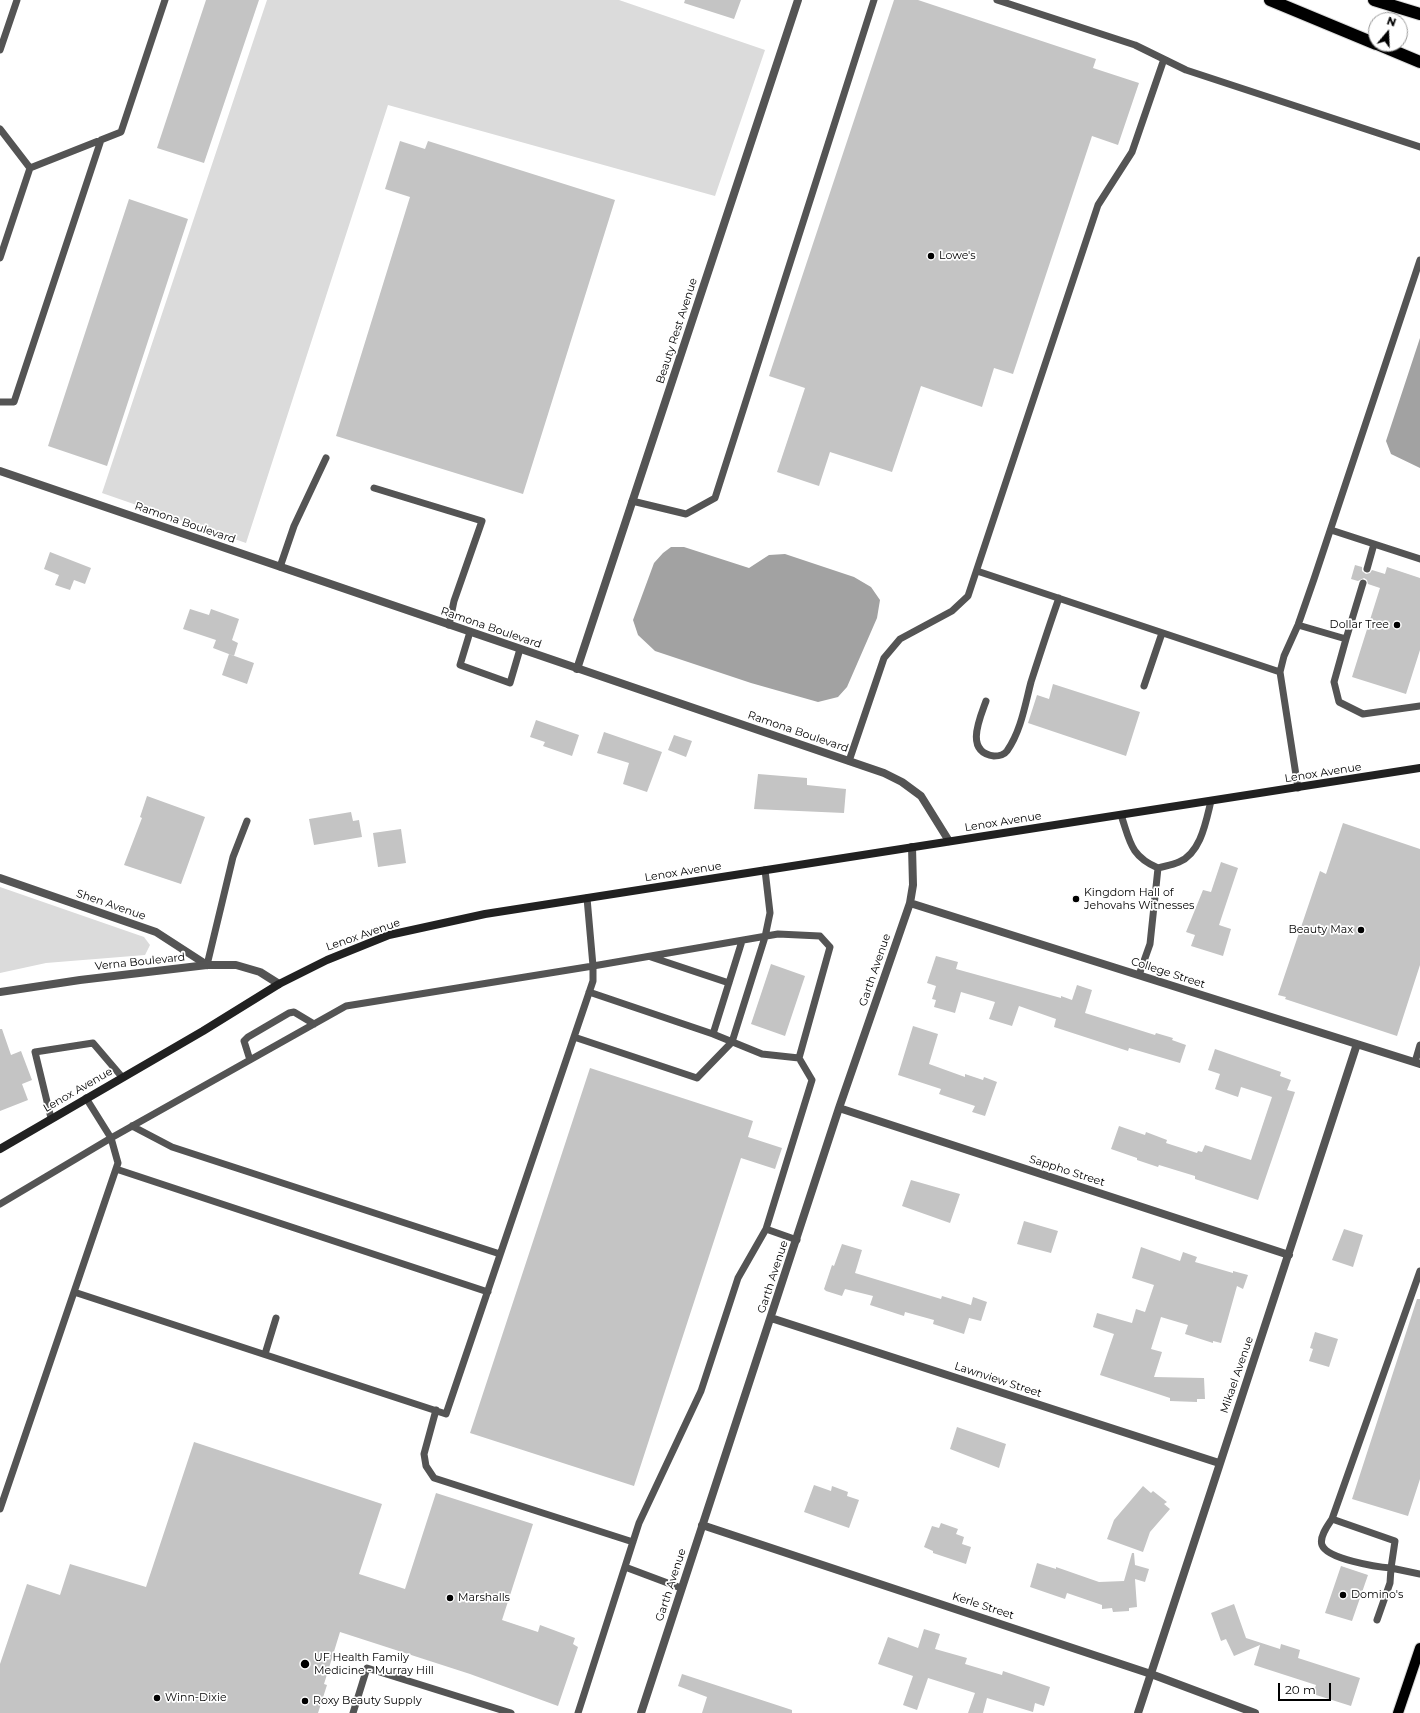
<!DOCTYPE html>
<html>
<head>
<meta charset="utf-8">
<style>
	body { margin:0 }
	#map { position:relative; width:1420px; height:1713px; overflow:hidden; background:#fff; font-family:Montserrat,sans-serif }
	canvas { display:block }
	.north { position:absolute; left:1368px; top:12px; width:40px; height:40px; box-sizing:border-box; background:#fff; border:1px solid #999; border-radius:50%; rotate:19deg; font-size:11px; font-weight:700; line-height:16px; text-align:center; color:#000 }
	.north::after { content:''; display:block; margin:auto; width:14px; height:18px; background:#000; clip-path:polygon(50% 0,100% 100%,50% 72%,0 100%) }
	.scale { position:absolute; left:1278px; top:1683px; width:53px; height:18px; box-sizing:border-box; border:2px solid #000; border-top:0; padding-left:5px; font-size:12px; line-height:14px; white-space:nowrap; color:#000; -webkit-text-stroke:3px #fff; paint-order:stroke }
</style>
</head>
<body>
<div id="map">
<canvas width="1420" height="1713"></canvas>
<div class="north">N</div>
<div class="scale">20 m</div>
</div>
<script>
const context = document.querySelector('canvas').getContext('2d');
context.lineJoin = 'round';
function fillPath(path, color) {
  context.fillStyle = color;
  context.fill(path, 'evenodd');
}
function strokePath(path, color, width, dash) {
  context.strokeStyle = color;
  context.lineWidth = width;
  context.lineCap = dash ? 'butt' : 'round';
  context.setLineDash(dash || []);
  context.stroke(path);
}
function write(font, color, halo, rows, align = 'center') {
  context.font = font + ' Montserrat,sans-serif';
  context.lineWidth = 3.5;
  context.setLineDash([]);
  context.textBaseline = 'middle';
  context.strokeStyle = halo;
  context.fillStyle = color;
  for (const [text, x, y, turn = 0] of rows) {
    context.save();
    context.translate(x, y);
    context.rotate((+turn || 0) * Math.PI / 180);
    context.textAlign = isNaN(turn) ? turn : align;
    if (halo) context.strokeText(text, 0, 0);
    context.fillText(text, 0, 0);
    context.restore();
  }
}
const green = new Path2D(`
	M267,0H619L765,50L715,196L388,105L246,543L102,493Z
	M0,887L144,937L150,945L145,955L46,963L0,973Z`);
const water = new Path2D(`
	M1420,338V468L1391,454L1386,441Z
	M671,547H684L749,568L769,555L785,554L854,577L871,587L880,600L877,618L847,687L838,697L818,702L751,683L655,651L638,635L633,620L654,563L663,553Z`);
const building = new Path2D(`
	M206,0H259L204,163L157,148Z
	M685,0H741L734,19L684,3Z
	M894,0H918L1096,59L1093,68L1139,83L1118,145L1092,136L1013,374L994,368L982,407L921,386L892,472L830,452L819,486L777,472L805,388L769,376Z
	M400,141L425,149L428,141L615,200L523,494L336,436L410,197L385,189Z
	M129,199L188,219L107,466L48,446Z
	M50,552L91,568L85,584L74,580L70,590L55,585L59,575L44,569Z
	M1355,565L1362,567V571L1366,574L1370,573L1372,570L1385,574L1387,567L1420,578V650L1406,694L1352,677L1380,588L1368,584L1367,580L1364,578L1358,581L1351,579Z
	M190,609L209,615L211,609L239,619L232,640L238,643L234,656L213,648L216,640L183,629Z
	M229,654L254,663L247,684L222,675Z
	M1053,684L1140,712L1126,756L1028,723L1037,695L1049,699Z
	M536,720L579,735L572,756L543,746L545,742L530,737Z
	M604,732L662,752L647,792L623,784L629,763L597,753Z
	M674,735L692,741L686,757L668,750Z
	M758,774L807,778V785L846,789L844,813L754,809Z
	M147,796L205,817L181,884L124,865L142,818L140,817Z
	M351,812L353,821L359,820L362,837L314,845L309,819Z
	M1343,823L1420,849V965L1397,1036L1285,999L1286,997L1278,995L1320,871L1326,874Z
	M401,829L406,863L378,867L373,833Z
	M1221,862L1238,868L1219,925L1231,929L1223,956L1191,946L1195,935L1186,932L1203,890L1211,892Z
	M936,956L958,962L956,969L1061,998V996L1072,1000L1077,985L1092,990L1085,1013L1155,1035L1156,1033L1173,1038L1172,1040L1186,1045L1180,1063L1129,1048L1128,1051L1054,1027L1056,1019L1019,1006L1012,1026L989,1019L995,1002L961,992L955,1013L934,1007L936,1000L932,999L936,986L927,983Z
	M771,964L805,976L785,1036L751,1024Z
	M913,1026L938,1034L929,1064L965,1077V1074L983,1080L984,1077L997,1082L985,1116L972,1112L975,1106L939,1094L941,1089L898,1075Z
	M0,1029H2L11,1055L21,1051L32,1080L22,1084L28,1100L0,1111Z
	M1215,1049L1281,1072L1280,1076L1291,1080L1287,1090L1295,1092L1258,1200L1195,1179V1176L1159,1165L1158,1167L1137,1160V1158L1111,1149L1119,1126L1145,1135L1146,1132L1167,1140L1166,1143L1197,1153L1198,1151L1202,1152L1205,1145L1251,1160L1272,1097L1241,1087L1238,1097L1215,1089L1220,1074L1208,1070Z
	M590,1068L753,1121L748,1137L782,1148L775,1169L741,1158L634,1486L470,1433Z
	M911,1180L960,1194L950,1223L902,1206Z
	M1024,1221L1058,1231L1051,1253L1017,1244Z
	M1344,1229L1363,1235L1353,1267L1332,1260Z
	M842,1244L862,1250L855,1273L941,1299L942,1296L971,1305L973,1297L987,1302L981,1321L969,1318L964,1334L933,1324L934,1320L905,1312L904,1316L870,1305L873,1296L845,1289L842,1296L826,1291L824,1289L832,1265L834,1266Z
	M1141,1247L1180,1261L1183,1252L1197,1257L1195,1262L1233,1273V1271L1248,1275L1243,1289L1237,1286L1221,1343L1213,1341V1343L1185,1334L1188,1325L1161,1317L1151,1349L1162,1352L1154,1377L1204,1378L1205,1399H1197V1402L1170,1401V1398L1100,1375L1114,1334L1093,1327L1097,1313L1132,1323L1136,1309L1145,1312L1154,1285L1132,1278Z
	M1417,1299H1420V1479L1408,1516L1352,1499Z
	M1315,1332L1338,1339L1329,1367L1309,1361L1313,1349L1310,1348Z
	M957,1427L1006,1444L999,1468L950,1449Z
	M194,1442L382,1504L359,1574L405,1589L436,1493L533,1524L502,1620L538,1632L540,1625L575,1638L573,1644L578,1647L558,1706L470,1674L340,1632L324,1684L327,1685L318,1713H0V1664L27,1584L60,1595L70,1564L146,1587Z
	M814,1485L831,1491L832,1486L848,1492L847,1496L859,1500L849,1528L804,1512Z
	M1143,1486L1151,1493L1153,1491L1167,1502L1164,1504L1170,1509L1150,1532L1143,1552L1107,1539L1114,1520Z
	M941,1523L958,1529L956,1534L964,1537L962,1544L971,1547L966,1564L933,1553V1551L924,1547L932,1526L939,1528Z
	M1132,1553H1134L1135,1565L1149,1569L1145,1582L1135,1579L1137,1607L1129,1608V1611L1113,1612L1112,1608L1102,1609V1605L1067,1593L1065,1599L1030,1587L1037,1563L1056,1569V1567L1099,1582L1124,1581Z
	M1341,1566L1368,1575L1352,1621L1325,1613Z
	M1234,1604L1246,1638L1280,1649L1281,1644L1300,1650L1298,1658L1360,1678L1351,1706L1313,1694L1316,1685L1254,1665L1260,1645L1234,1656L1226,1639L1221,1641L1211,1613Z
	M924,1629L940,1634L935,1649L967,1658L965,1664L1002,1675L1003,1671L1050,1687L1044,1706L1035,1703L1033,1712L987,1698L983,1713H968L975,1693L928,1678L917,1710L903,1705L913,1676L878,1664L888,1637L918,1648Z
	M682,1674L792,1710V1713H702L707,1697L678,1686Z`);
const service = new Path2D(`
	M997,0L1135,45L1186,70L1420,147
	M0,50L17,0
	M0,129L30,168
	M0,258L30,168L121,132L165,0
	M0,402H14L101,140
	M374,488L482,521L454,601L449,625
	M632,501L686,514L715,498L874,0
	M1331,530L1420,559
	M280,567L294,526L326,458
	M1367,569L1374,544
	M977,571L1280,672
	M1298,625L1346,639L1334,682L1339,702L1363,714L1420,706
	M470,632L460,665L510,683L520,649
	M1346,639L1363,583
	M1144,686L1162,633
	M986,701C980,718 964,752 994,756C999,756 1004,755 1007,751C1021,731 1025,705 1031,682C1040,654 1049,626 1059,598
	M849,761L884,658L900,639L952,611L968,596L1098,205L1132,152L1164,59
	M1298,788L1280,672L1284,656L1298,625L1314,579L1420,260
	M1121,815C1130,841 1130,856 1158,868
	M651,957L729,983
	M207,965L233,857L247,821
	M1139,975L1150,944L1158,868C1165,866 1172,865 1179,862C1201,853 1206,821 1211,801
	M589,992L713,1034L762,1054L799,1058
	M713,1034L742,941
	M574,1037L697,1078L732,1042L765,937L770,913L765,870
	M250,1060L244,1041L248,1037L289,1013L294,1012L314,1024
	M1415,1062L1420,1045
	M51,1118L35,1052L93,1043L122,1077
	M132,1126L172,1147L500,1254
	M116,1169L488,1292
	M0,1204L111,1138L346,1006L593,966L778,934L820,936L830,947L799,1058L812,1080L766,1229L738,1278L701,1391L639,1523L578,1713
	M766,1229L797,1240
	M74,1292L446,1414L593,981V966L587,898
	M265,1354L276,1318
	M436,1410L424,1454L426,1466L434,1478L633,1542
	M0,1509L118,1163L111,1138L86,1098
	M1332,1519L1395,1541L1391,1568C1377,1567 1327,1559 1322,1545C1319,1537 1328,1525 1332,1519L1420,1271
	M625,1567L681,1588
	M1377,1620L1390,1583L1391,1568L1420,1574
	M353,1713L367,1668L511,1713`);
const minor = new Path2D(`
	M577,669L798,0
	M0,878L156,932L207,965
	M910,903L1420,1064
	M839,1108L1289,1255
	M771,1318L1219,1463
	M702,1525L1151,1674L1255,1713
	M641,1713L839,1108L910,903L913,885L912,847
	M1138,1713C1211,1490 1285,1268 1357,1044`);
const tertiary = new Path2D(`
	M0,471L884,773L902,782L921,796L949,841
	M0,992L80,980L207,965H236L260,972L279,984`);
const secondary = new Path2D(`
	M0,1149L203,1031L279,984L327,960L389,935L485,914L1420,768`);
const primary = new Path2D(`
	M1398,1713L1420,1648`);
const motorway = new Path2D(`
	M1270,0L1376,44
	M1374,0L1420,14
	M1377,44L1420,62`);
const markers = [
	[931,256,4,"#000"],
	[1397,625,4,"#000"],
	[1076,899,4,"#000"],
	[1361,930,4,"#000"],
	[1343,1595,4,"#000"],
	[450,1598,4,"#000"],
	[305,1664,5,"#000"],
	[157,1698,4,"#000"],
	[305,1701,4,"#000"]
];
const poiNames = [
	["Lowe's",939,256],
	["Dollar Tree",1389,625,"right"],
	["Kingdom Hall of",1084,893],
	["Jehovahs Witnesses",1084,906],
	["Beauty Max",1353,930,"right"],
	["Domino's",1351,1595],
	["Marshalls",458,1598],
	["UF Health Family",314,1658],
	["Medicine - Murray Hill",314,1671],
	["Winn-Dixie",165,1698],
	["Roxy Beauty Supply",313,1701]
];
const streetNames = [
	["Beauty Rest Avenue",677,331,-72],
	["Ramona Boulevard",185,523,19],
	["Ramona Boulevard",491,628,19],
	["Ramona Boulevard",798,732,19],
	["Lenox Avenue",1323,773,-9],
	["Lenox Avenue",1003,822,-9],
	["Lenox Avenue",683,872,-9],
	["Shen Avenue",111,905,19],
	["Lenox Avenue",363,935,-19],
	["Verna Boulevard",140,962,-6],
	["Garth Avenue",875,970,-71],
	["College Street",1168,973,18],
	["Lenox Avenue",78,1090,-30],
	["Sappho Street",1067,1171,18],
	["Garth Avenue",773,1277,-72],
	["Mikael Avenue",1237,1375,-71],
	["Lawnview Street",998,1380,18],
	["Garth Avenue",671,1585,-72],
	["Kerle Street",983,1606,18]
];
fillPath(green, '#dbdbdb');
fillPath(water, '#a2a2a2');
fillPath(building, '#c4c4c4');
strokePath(primary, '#dbdbdb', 12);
strokePath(motorway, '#dbdbdb', 14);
strokePath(service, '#545454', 7);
strokePath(minor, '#545454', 8);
strokePath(tertiary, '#545454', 8);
strokePath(secondary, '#212121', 8);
strokePath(primary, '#000', 10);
strokePath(motorway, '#000', 12);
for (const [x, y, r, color] of markers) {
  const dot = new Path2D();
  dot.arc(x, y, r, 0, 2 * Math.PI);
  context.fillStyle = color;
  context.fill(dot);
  strokePath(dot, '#fff', 1.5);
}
write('11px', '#000', '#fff', poiNames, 'left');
write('11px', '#000', '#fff', streetNames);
</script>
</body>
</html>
